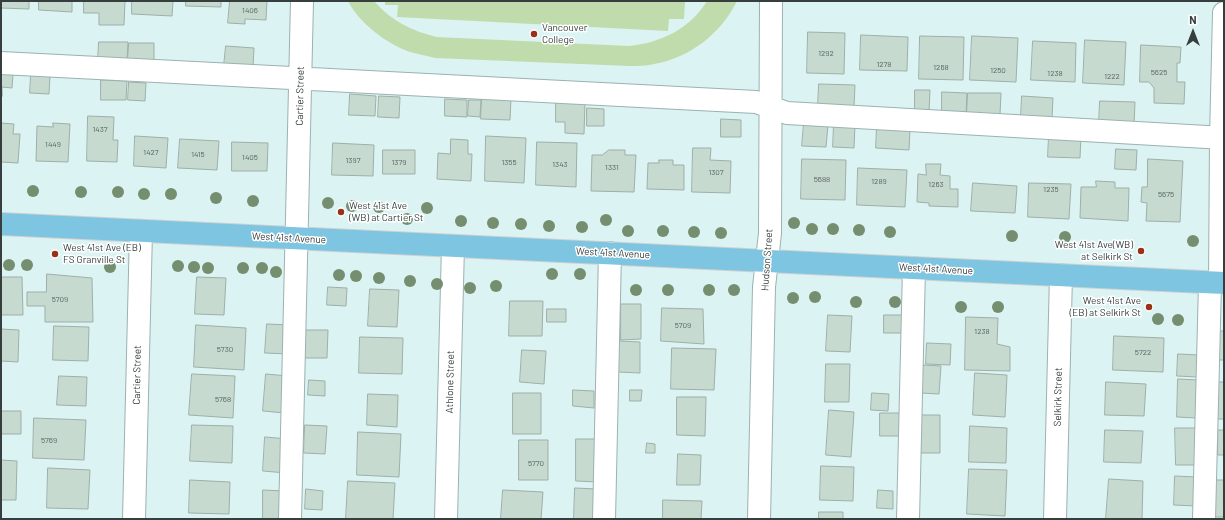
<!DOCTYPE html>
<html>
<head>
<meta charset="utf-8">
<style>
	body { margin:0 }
	#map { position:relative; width:1225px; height:520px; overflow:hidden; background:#dcf3f3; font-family:Barlow,sans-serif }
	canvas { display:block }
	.frame { position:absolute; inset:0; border:2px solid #363e3e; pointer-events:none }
	.north { position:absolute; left:1173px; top:12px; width:40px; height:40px; -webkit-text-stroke:3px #fff; paint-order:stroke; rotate:0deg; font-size:11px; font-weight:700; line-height:16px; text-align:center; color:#363e3e }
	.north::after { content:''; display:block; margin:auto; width:14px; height:18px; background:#363e3e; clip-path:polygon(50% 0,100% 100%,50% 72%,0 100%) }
</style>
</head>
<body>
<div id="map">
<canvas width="1225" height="520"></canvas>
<div class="frame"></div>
<div class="north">N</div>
</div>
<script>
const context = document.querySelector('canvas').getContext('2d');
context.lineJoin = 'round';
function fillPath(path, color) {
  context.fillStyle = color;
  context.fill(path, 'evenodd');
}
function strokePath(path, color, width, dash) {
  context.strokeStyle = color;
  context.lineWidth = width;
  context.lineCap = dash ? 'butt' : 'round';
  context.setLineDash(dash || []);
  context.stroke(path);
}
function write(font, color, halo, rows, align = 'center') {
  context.font = font + ' Barlow,sans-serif';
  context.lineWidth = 3;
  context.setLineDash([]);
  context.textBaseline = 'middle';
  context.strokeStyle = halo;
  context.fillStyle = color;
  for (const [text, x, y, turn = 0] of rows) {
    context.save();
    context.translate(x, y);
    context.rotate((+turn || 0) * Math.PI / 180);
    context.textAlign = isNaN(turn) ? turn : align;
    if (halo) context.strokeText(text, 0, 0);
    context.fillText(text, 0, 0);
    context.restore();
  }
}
const green = new Path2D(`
	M348,1H374C391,21 412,31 437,37L629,46C660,43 690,29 707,1H737C721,34 689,58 654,64C646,66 637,66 629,66L435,58C427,56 418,54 410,52C387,44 359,23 348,1Z
	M385,1H685L684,19H669L668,31L397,17L398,5H385Z`);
const building = new Path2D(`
	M1,1H29V9L1,8Z
	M39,1H72V12L39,10Z
	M84,1H125L124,25H99V13H84Z
	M132,1H173L172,16L132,14Z
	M186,1H221V7L186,6Z
	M230,1H267L266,20L245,19V24L228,23Z
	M808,32L845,33L844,74L807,73Z
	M861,35L908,37L907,71L860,70Z
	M920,36L964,37L963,80L919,79Z
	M972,36L1018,38L1016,82L970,80Z
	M1085,40L1126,42L1124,85L1083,83Z
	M1033,41L1076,43L1075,82L1031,80Z
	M99,42H128L127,61H98Z
	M129,43H154V62L128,61Z
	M1141,45L1181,47L1180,63H1177V82H1185L1184,104L1154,103V88L1149,82H1140Z
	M226,46L254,48L253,68L224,66Z
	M1,74H13L12,88L2,87V96Z
	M31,75L50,76L49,94L30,93Z
	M101,80L127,81L126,100H101Z
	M129,82L146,83L145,101L128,100Z
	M819,84L855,85L854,107L818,106Z
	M915,90H930L929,112L915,111Z
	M942,92L967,93L966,114L942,113Z
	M968,93H1001L1000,115L967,114Z
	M350,94L376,96L375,116L349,115Z
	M379,96L400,97L399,118L378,117Z
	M1022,96L1053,98L1052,118L1021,116Z
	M482,97L511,98L510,120L481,119Z
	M445,99L467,100V117L445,116Z
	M469,100H481L480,117L468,116Z
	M1100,101L1135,102L1134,125L1099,123Z
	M556,102L585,103L584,134L565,133V122H556Z
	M587,108L604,109V126H587Z
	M88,116L114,117L113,140H118L117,162L87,161Z
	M721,119L741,120V137H721Z
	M1,123L14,124L13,134H20L18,163L1,162Z
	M53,123L70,124L68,162L36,161L37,126L53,127Z
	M804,123L828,125L826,147L802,146Z
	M834,124L855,125L854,148L833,147Z
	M877,127L910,129L909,150L876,148Z
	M1049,135L1081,136L1080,158L1048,157Z
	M135,136L168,138L166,168L134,166Z
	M486,136L526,138L524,183L485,181Z
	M180,139L219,141L217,170L178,168Z
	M451,139L468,140V154H472L471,181L437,179L438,153L450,154Z
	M232,142L268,143L267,171H232Z
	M537,142L577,143L576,187L536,185Z
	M333,143L374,145L373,176L332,175Z
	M693,148H711L710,160L731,161L730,193L692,192Z
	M1116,149L1137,150L1136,170L1115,169Z
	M383,150H415V174H383Z
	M609,150H625V155H636L634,192L591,191L592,155H602Z
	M802,159L846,160L845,200L801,199Z
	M1148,159L1183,161L1180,222L1146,221L1147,203L1141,202L1142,187H1147Z
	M659,160H673V165H684V190L647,189L648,163H659Z
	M926,164H941L940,175L950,176V189H958V207L929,206V203L917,202L918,174L926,175Z
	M858,168L907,170L905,207L857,205Z
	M1096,181L1115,182V188H1129L1128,221L1080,218L1081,187H1096Z
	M973,183L1017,186L1015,213L971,211Z
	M1029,183L1071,184L1069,219L1028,217Z
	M47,274L92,278L93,322H45V306H27V292H46Z
	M1,277H22L23,315H1Z
	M197,277L226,278L224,315L195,314Z
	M328,287L347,288L346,306L327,305Z
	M370,289L399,290L397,327L368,326Z
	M510,301H543L542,336H509Z
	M621,304H641V339L621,340Z
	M662,308L703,309L704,344L661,341Z
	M547,309H566V322H547Z
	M828,315L852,316L850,352L826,351Z
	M884,315H906V333H884Z
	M966,317L998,318L997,344L1010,347V371L965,370Z
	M267,324L290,325L288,354L265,353Z
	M196,325L246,328L244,370L194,367Z
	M54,326L89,327L88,361L53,360Z
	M1,329L19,330L18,362L1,361Z
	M306,330H328L327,358H305Z
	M1219,331H1224V360H1218Z
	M1114,336L1164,338L1163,372L1113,370Z
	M360,337L403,338L402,374L359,373Z
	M619,341L640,342V373L618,372Z
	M927,343L951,344L950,365L926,364Z
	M672,348L716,349L714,390L671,389Z
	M522,350L546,351L544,384L520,382Z
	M1178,354L1199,355L1198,377L1177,376Z
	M826,364H850L849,402H825Z
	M923,365L941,366L939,394L921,393Z
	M975,373L1007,375L1005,417L973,415Z
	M192,374L235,376L233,418L189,415Z
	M266,374L288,376L285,413L263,411Z
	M59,376L87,377L86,406L57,405Z
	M1178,379L1198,380L1197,418L1177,417Z
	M309,380L325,381V396L308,395Z
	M1106,382L1146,384L1144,416L1105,415Z
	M1216,382H1224V419H1217Z
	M573,390L594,391V408L573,406Z
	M630,390H642L641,401H630Z
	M513,393H541V434H513Z
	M872,393L889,394L888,411L871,410Z
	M368,394L398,395L397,427L367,425Z
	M677,397H706L705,436L677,435Z
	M829,410L854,412L851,457L826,455Z
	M1,411H21V434H1Z
	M880,413H902L901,436H880Z
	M919,415H940V453H919Z
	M34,418L86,420L84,460L33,458Z
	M192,425L233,426L232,463L190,461Z
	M305,425L327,426L325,454L304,453Z
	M970,426L1007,428L1006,463L969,462Z
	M1175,428H1198V465H1176Z
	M1105,430L1143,431L1141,463L1104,462Z
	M1218,430H1224V455H1218Z
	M358,432L401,434L399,477L357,475Z
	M265,437L288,439L286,473L263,471Z
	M576,439H598V482L576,481Z
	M519,440H548V480H519Z
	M647,443L655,444V453H646Z
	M678,454L701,455L700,485H677Z
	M1,460L17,461L16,500H1Z
	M821,466L854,467L853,501L820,500Z
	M48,468L90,470L88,509L47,508Z
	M969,469L1007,470L1005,516L967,514Z
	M1175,476L1196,477L1195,506L1174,505Z
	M1109,479L1143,481L1142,519H1106Z
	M190,480L230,482L229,514L189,513Z
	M1215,480H1224V517H1215Z
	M348,481L395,483L393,519H346Z
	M575,488L597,489L596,519H574Z
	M306,489L323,491L322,510L305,509Z
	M263,490L285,491V519H263Z
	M503,490L543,492L541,519H501Z
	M878,490L893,491V509L877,508Z
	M663,500L702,501L701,519H663Z
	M819,512H843V519H819Z`);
const minor = new Path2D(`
	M1,63L756,102L787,113L1224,138
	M1220,283L1221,138L1224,13
	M134,519L141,231
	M290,519L302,1
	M446,519L453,246
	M604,519L610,253
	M759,519L764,287L770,233L771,1
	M908,519L914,268
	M1055,519L1061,275
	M1204,519L1210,283`);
const major = new Path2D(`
	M1,224L1224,283`);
const trees = [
	[33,191],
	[81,192],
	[118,192],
	[144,194],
	[171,194],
	[216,198],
	[253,201],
	[328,203],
	[352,206],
	[379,207],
	[427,208],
	[407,219],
	[606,220],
	[461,221],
	[493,223],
	[794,223],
	[521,224],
	[549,226],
	[582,227],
	[812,229],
	[833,229],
	[859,230],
	[628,231],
	[663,231],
	[694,232],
	[890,232],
	[721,233],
	[1012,236],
	[1065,237],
	[1193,241],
	[9,265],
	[27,265],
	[178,266],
	[110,267],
	[194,267],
	[208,268],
	[243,268],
	[262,268],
	[276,272],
	[552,274],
	[580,274],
	[339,275],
	[356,276],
	[379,278],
	[410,281],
	[437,284],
	[496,286],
	[470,288],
	[636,290],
	[668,290],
	[709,290],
	[734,290],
	[815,297],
	[793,298],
	[856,302],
	[895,302],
	[961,307],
	[998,307],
	[1158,319],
	[1178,320]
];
const markers = [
	[534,34,4,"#993118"],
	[341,212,4,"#993118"],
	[1141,251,4,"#993118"],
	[55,254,4,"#993118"],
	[1149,307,4,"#993118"]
];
const numberNames = [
	["1406",250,10],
	["1292",826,53],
	["1278",884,64],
	["1268",941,67],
	["1250",998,70],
	["5625",1159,72],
	["1238",1055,73],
	["1222",1112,76],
	["1437",100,129],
	["1449",53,144],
	["1427",151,152],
	["1415",198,154],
	["1405",250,157],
	["1397",353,160],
	["1379",399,162],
	["1355",509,162],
	["1343",560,164],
	["1331",612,167],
	["1307",716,172],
	["5688",822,179],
	["1289",879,181],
	["1263",936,184],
	["1235",1051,189],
	["5675",1166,194],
	["5709",60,299],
	["5709",683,325],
	["1238",982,331],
	["5730",225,349],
	["5722",1143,352],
	["5768",223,399],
	["5769",49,440],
	["5770",536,463]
];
const poiNames = [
	["Vancouver",542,28],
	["College",542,40],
	["West 41st Ave",349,206],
	["(WB) at Cartier St",349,218],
	["West 41st Ave(WB)",1133,245,"right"],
	["at Selkirk St",1133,257,"right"],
	["West 41st Ave (EB)",63,248],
	["FS Granville St",63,260],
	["West 41st Ave",1141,301,"right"],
	["(EB) at Selkirk St",1141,313,"right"]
];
const streetNames = [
	["Cartier Street",300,96,-89],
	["West 41st Avenue",289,238,3],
	["West 41st Avenue",613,253,3],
	["Hudson Street",767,260,-86],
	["West 41st Avenue",936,269,3],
	["Cartier Street",137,375,-89],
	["Athlone Street",450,382,-89],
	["Selkirk Street",1058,397,-89]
];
fillPath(green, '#c0dcac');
fillPath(building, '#c7dad0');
strokePath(building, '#9dafa7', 1);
strokePath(minor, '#9cb1b1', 24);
strokePath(major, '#cfd1d1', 24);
strokePath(minor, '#fff', 22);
strokePath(major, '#7dc5e1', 22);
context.fillStyle = '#758e70';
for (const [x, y] of trees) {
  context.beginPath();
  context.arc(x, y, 6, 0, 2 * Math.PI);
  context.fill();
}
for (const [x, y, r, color] of markers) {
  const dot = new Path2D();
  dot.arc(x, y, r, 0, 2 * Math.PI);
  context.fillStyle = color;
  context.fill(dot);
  strokePath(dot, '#fff', 1.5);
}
write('8px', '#5a6562', null, numberNames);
write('10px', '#363e3e', '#fff', poiNames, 'left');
write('10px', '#363e3e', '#fff', streetNames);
</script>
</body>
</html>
